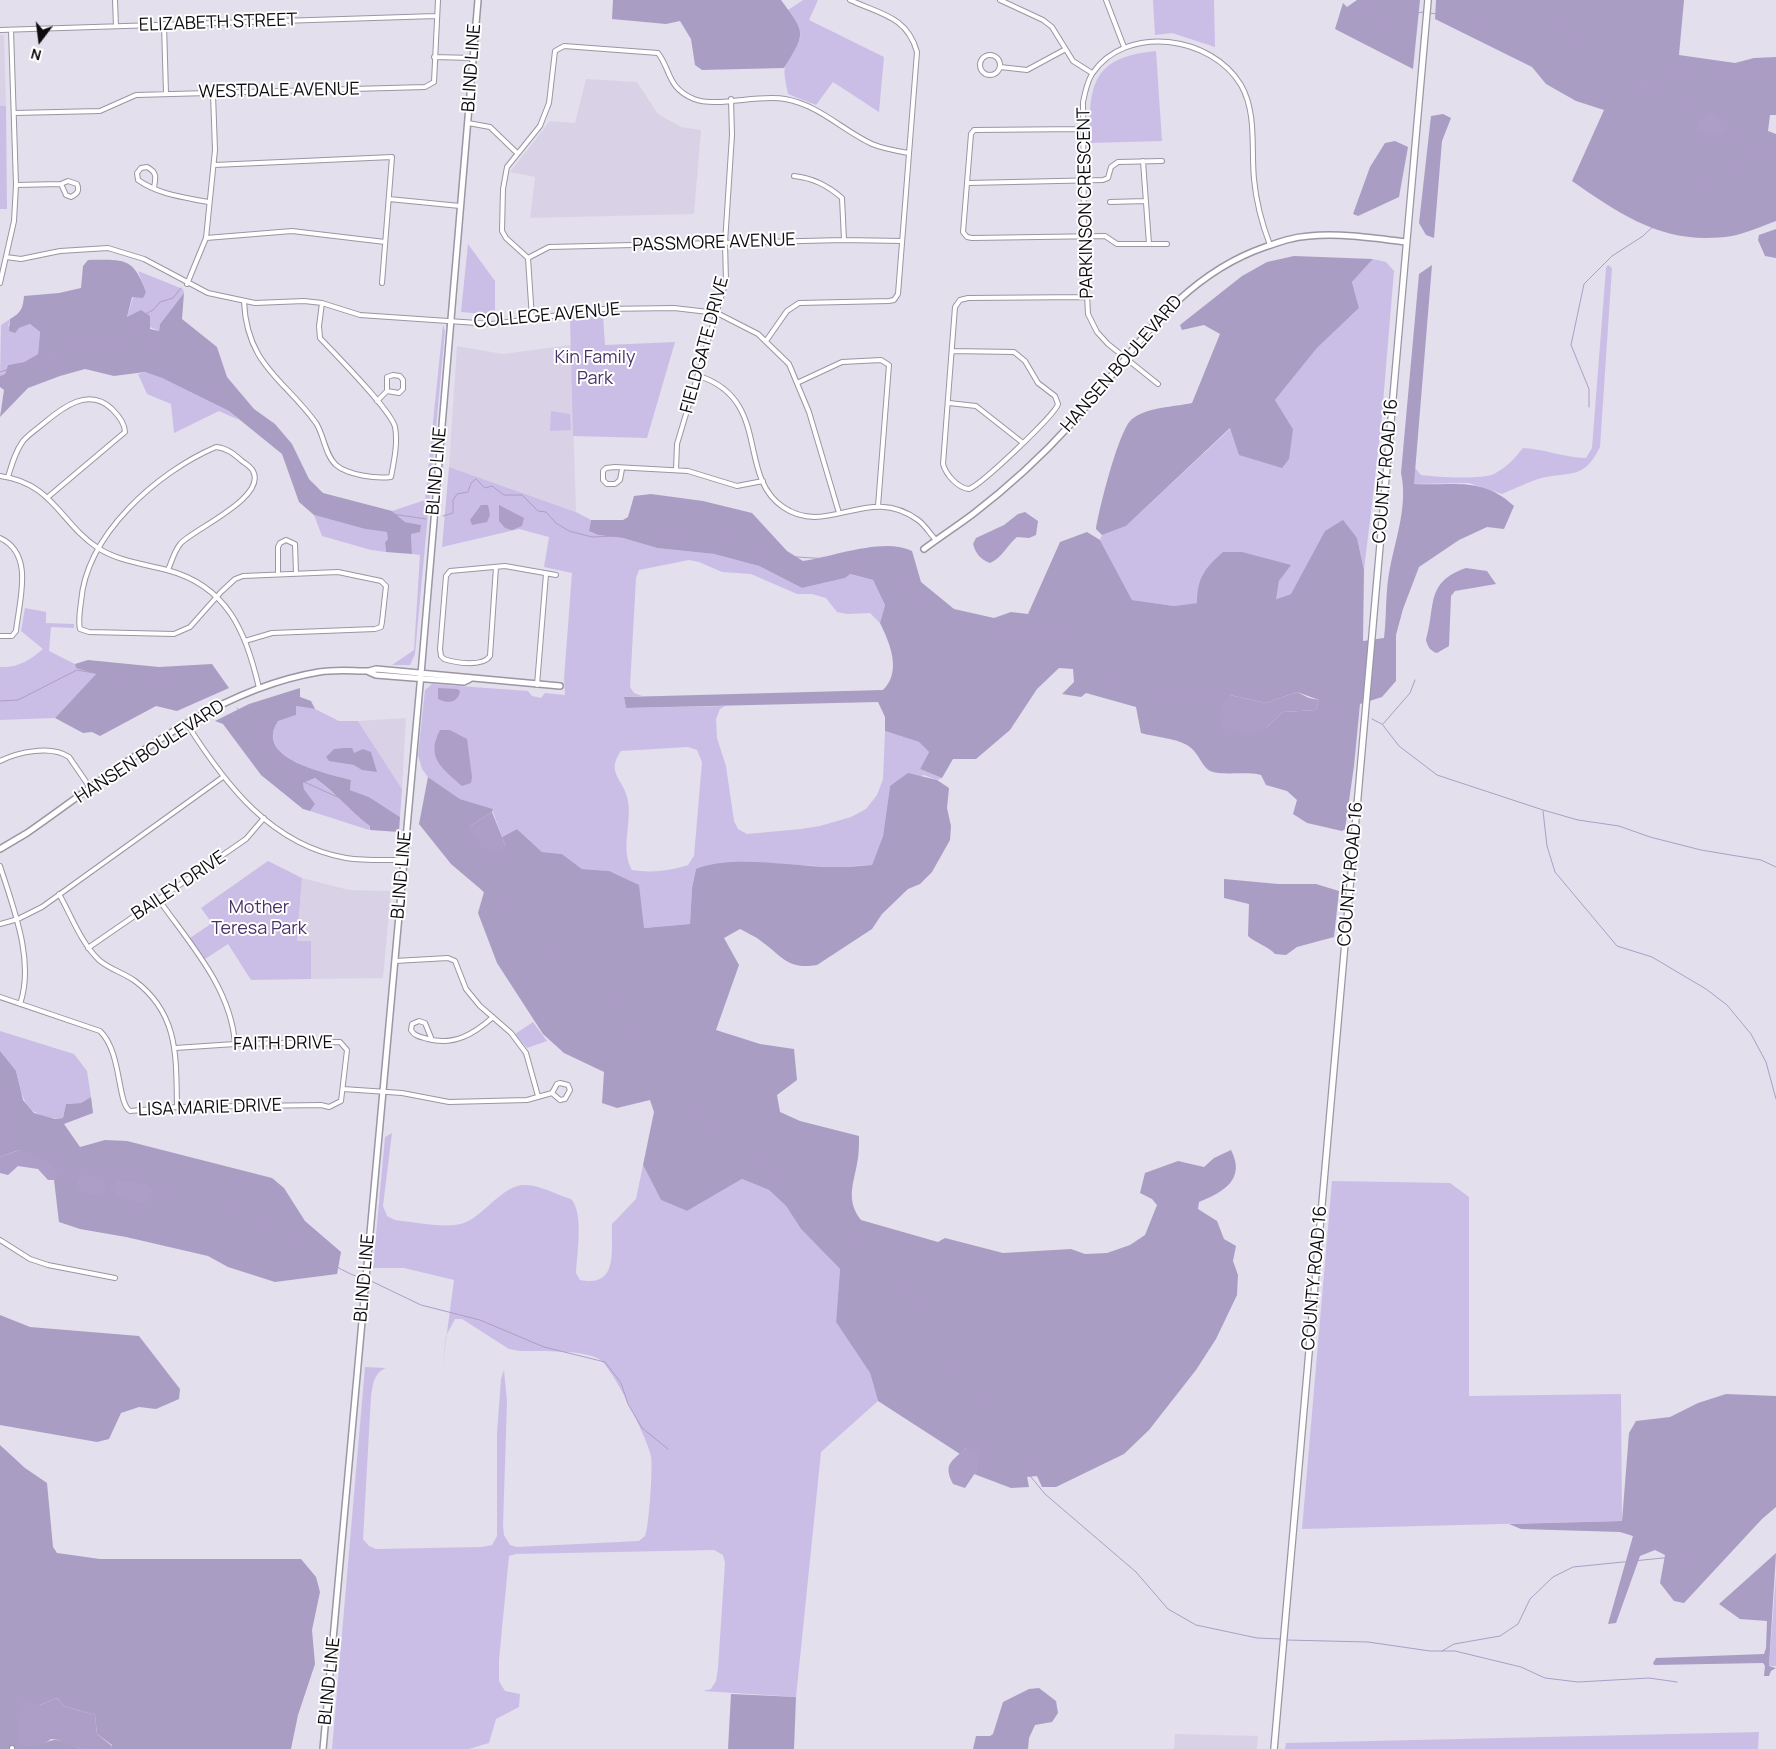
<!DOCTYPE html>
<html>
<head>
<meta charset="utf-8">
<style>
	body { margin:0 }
	#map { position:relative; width:1776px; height:1749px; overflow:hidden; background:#e3dfed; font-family:Manrope,sans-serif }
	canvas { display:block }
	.north { position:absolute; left:15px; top:15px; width:50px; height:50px; -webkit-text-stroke:4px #fff; paint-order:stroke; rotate:195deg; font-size:14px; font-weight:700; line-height:20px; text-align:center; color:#0e0c11 }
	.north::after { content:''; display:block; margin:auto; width:18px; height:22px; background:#0e0c11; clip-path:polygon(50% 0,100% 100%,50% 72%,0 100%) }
</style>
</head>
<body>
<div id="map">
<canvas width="1776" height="1749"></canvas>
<div class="north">N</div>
</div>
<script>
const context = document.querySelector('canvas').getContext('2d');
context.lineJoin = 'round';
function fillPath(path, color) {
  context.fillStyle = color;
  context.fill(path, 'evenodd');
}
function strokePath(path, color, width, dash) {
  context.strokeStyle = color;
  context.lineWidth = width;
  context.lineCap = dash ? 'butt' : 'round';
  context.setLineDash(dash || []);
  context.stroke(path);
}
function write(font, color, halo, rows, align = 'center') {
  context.font = font + ' Manrope,sans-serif';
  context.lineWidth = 4;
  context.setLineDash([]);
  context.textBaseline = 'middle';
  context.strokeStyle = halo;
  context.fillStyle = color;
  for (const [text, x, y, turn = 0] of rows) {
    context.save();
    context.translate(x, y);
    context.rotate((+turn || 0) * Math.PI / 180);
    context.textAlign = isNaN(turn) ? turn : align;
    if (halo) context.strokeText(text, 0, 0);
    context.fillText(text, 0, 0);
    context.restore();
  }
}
const built = new Path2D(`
	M0,35H4L6,106H0Z
	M586,79L637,82L658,114L681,127L701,130L694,214L530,218L535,177L510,172L550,121L575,123Z
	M571,345L576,512L449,467L457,346L503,354Z
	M406,718L402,789L358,721Z
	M302,878L349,890L391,891L383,978L311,979V942L297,941Z
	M1175,1734L1258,1736L1257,1749H1174Z`);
const green = new Path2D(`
	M803,0H818L809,20L884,57L879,112L833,82L816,105L788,94C787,87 783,74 785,67C797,37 811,41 788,10Z
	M1153,0H1214L1215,47L1172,33L1155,35Z
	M1156,51L1162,141L1090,143C1089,87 1090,57 1156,51Z
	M0,106H6L7,209H0Z
	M468,244L495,281V315L461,312Z
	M1373,259L1386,262L1394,271L1381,427L1364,570L1357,538L1303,574L1291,594L1275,599L1279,581L1290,565L1198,603L1174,606L1132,600L1100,540L1102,535L1126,526L1231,428L1293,429L1275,400L1317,348L1359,308L1352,282Z
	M1608,265L1612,268L1600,447C1583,482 1569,470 1538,479C1526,483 1514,489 1502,494L1469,483L1413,484L1415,468L1421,475C1436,477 1481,480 1494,474C1507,467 1514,459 1523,448C1545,449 1565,458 1586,458L1592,448L1606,268Z
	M138,271L183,289L184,293L160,324L159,331L127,317L133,297L146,292Z
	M603,316L605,345L675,342L647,438L573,436L570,319Z
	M10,319L8,326L19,328L30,324L40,332L38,354L24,362L8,365L5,374L0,376L1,325Z
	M443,325L445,331L415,654L410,665H392L414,650L420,555L412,554L411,534L420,525L405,522L392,511L425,500Z
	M145,372L162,378L229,411L239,420L219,411L174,433L171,404L147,394L138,374Z
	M551,411L570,414L571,430L550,431Z
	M449,467L576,512L591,520L589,531L598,535L623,538L657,548L714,554L759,566L802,588L845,578L849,574L873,580L885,605L880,623L870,613L847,614L837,612L826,598L812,594H797L751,574L722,572L699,562L689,560L639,570L636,578L630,687L634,693L642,696L624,697L626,708L725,706L720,709L716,719L717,738L726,766L734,821L738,829L747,834L801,829L820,826L851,817L866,809L877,795L883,779L885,731L919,742L929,752L920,769L942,778L937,780L924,775L890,786L883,836L872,865L833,867L766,863L696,869L692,888L690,924L643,928L609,871L582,869L562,854L542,852L517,829L502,837L492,809L460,799L428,777L422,769L418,755L425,690L432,684L528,691L532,696L541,698L545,693L565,695L564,679L572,573L544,567L549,537L519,529L442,547ZM688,747L697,750L702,762L694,856L688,865C670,871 651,873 632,870C620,849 632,824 628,801C624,778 605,774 621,751Z
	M314,515L365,529L388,532V539L385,542L386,552L371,550L322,536Z
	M25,608L46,612V623L74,624V628L51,627L49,651L75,664L76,668L96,674L55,718L0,720V667C18,668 30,660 43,649L21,631Z
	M296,706L315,709L339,721H358L402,789L400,817L369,797L350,790L351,780C326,773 253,759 278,720L296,715Z
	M315,778C335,793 350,811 371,826L369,830L310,811L315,804L304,789L303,783Z
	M268,861L302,878L297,941H311V979L251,980L228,944L205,959L190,938L212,923L201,908Z
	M533,1022L547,1041L527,1048L515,1034Z
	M0,1031L74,1054L87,1071L91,1097L81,1103L66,1104L63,1118C55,1119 51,1118 43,1116C22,1109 21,1090 16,1071L0,1082Z
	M392,1133L383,1206L387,1216L395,1220C413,1222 448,1229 464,1223C485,1215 503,1184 526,1185C540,1185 557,1195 571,1199C584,1212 577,1254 576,1273L580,1280C619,1288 611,1250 612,1224L636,1199L643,1165L661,1200L687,1211L742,1179L769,1190L786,1206L801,1229L840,1269L836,1322L870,1373L878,1401L821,1452L796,1697L703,1691L711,1689L716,1681L718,1668L725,1563L723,1555L714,1550L516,1554L509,1556L499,1660V1681L505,1691L520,1694L519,1707L496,1719L489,1743L469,1749H332L365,1367L386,1368C373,1373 373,1386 371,1397L363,1539L369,1546L376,1549L482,1547L492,1545L497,1536V1433L501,1379L504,1370L507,1401L503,1526L504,1535L510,1545L517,1547L639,1541C640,1540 644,1537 645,1536C649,1528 653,1466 651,1456C648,1440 612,1366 599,1359C581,1349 541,1352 520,1351L509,1349L462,1319H455L446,1336L442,1370L454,1280L404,1268H373L385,1137Z
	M1332,1181L1450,1183L1469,1197V1396L1621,1394L1622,1521L1302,1529Z
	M1776,1575V1666H1769Z
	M1759,1732L1758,1749H1285L1286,1743Z`);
const forest = new Path2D(`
	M613,0H781C806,34 806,32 784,68L702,70L695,65L691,39L680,21L666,24L612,19Z
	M1357,0H1420L1413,69L1335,29L1343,3L1347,7Z
	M1436,0H1684L1679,55L1735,63L1754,58L1776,57V115H1770L1768,131L1776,134V221C1762,226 1747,233 1732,236C1666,246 1624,217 1572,181L1604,110L1576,101L1546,84L1532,67L1435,19Z
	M1443,114L1451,118L1442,141L1434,238L1426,235L1419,223L1431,116Z
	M1395,141L1408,147L1399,197L1358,216L1353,214L1370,167L1385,143Z
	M1776,229V258L1765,256L1758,240L1759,235Z
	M1294,256L1373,259L1352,282L1359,308L1317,348L1275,400L1293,429L1289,459L1282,468L1239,455L1230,428L1126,526L1102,535L1096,529C1099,509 1119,429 1132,419C1147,407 1174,407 1192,403L1220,334L1204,325L1182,330L1180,325L1242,276L1267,262Z
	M88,260C123,260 133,256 146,292L143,298L132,297L127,317L141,310L150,316V329L159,331L160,324L184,293L182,319L217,347L227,377L254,409L275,424L292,444L309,479L323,493L392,511L405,522L421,525L420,532L411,534L412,554L386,552L385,542L388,539L387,532L365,529L314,515L299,502L282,454L229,411L162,378L145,372L114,376L85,369L60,376L28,388L0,417L4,390L0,387V376L5,374L8,365L24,362L38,354L40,332L30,324L19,328L15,333L9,331L10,319C21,313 23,308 24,296L59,293L81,288L83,266Z
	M1432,265L1414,484C1453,486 1482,476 1514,506L1504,529L1487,527L1459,540L1419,567L1403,609L1396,635V681L1382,697L1360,704L1354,766L1345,829L1342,831L1307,823L1293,814L1297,800L1287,791L1266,785L1261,775C1246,771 1222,776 1210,771C1201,766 1199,752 1187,745C1175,738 1155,737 1141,733L1136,707L1086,693L1081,697L1062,694L1074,682L1073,669L1059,668L1037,689L1010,730L976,759H953L942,778L920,769L929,752L919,742L885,731V717L878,702L626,708L624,697L883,690C902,672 890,643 880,623L885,605L873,580L850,574L845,578L802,588L759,566L714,554L657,548L623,538L598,535L589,531L591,520H623L628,517L634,496L651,494L703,501L752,513L787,551L803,561C833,557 884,537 912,551L921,582L954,609L994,618L1011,612L1028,614L1060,542L1087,532L1100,540L1132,600L1174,606L1197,603C1197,578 1205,568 1223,552H1242L1291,565L1279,581L1276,599L1291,594L1325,531L1343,520L1357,538L1364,570L1363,641L1384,638C1387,615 1385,591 1390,568C1396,537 1408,505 1401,473L1419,274ZM1297,692L1319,700L1316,710L1283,712L1266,728L1230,695L1266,703Z
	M88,660L159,667L212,664L229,688L177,711L156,706L100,736L92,732L83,733L55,718L96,674L76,668L75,664Z
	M300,688V697L311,701L315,709L296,706V715L278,721C253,759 326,773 351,780L350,790L369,797L400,817L399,832L370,830V826C350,811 335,792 315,778L303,783L304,789L315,804L310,811L303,809L261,775L223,724L215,721L249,704Z
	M344,748H352L354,753L363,749L371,752L377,772L362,770L354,765L329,761L326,757L334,749Z
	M908,773L937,780L949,788L947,808L951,826L950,840L932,872L920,884L908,889L882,914L872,929L817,965C787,970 782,956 761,941C755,936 747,933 740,929L724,938L739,965L716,1030L760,1044L794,1049L797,1080L777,1095L780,1112L800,1121L859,1136C859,1145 859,1155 857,1164C853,1185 846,1201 861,1220L938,1242L945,1238L1003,1253L1071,1249L1085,1254L1107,1253L1130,1245L1145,1235L1157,1205L1152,1199L1140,1193L1145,1173L1178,1161L1204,1167L1214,1158L1231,1150C1246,1179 1224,1192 1199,1202L1198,1209L1217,1221L1224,1239L1236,1246L1233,1261L1238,1275L1237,1295L1216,1339L1196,1370L1149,1430L1124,1454L1056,1487H1042L1037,1476L1027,1477L1029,1487L1011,1488L974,1474L977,1470L966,1448L960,1454L878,1401L870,1373L836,1322L840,1269L801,1229L786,1206L769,1190L742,1179L687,1211L661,1200L643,1165L654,1112L650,1100L617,1108L602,1103L604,1072L564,1053L543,1034L497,963L478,913L484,892L451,864L419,824L428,777L460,799L493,809L492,812L470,826L476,835L506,847L502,837L517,829L542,852L562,854L582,869L609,871L639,885L644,928L690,924L692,888L696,869C734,854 793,867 834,867C846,867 859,866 872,865L883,836L890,786Z
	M1224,879L1278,884H1316L1339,891L1334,937L1297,947L1286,955L1275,954C1268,946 1257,944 1248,936L1249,904L1224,898Z
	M0,1051L16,1071L23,1100L34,1113L55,1119L63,1118L66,1104L81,1103L91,1097L93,1113L64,1124L80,1147L105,1140L127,1141L272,1178L284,1188L305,1221L341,1252L337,1274L275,1282L228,1267L208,1256L126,1237L80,1229L59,1222L54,1180L57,1175L19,1150L0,1157Z
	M0,1315L30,1327L139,1336L180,1389L179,1399L156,1409L139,1407L121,1413L109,1439L97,1442L0,1425Z
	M1726,1394L1776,1396V1507L1762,1519L1684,1603L1674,1601L1660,1583L1665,1555L1655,1550L1640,1556L1616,1623L1608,1624L1633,1536L1620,1532L1521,1529L1509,1524L1622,1521L1629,1433L1636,1421L1670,1417L1698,1403Z
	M0,1445L25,1468L47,1483L53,1547L57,1553L100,1559H301L316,1577L320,1592L312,1630L315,1664L298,1715L291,1749H111L112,1745L97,1734L95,1715L64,1706L57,1698L40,1705L43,1744C57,1735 68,1743 81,1749H0Z
	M1776,1553L1769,1666L1776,1668L1771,1671L1769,1676H1764L1765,1666L1763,1663L1654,1665L1653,1663L1656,1658L1764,1654L1766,1648L1767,1621L1740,1619L1719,1604Z
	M1039,1688L1056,1701L1058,1713L1052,1722L1035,1725L1029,1738L1028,1749H973L976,1736H990L993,1734L1003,1702L1029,1689Z
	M731,1694L796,1697L794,1749H728Z`);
const water = new Path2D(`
	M1710,113L1716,115L1723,128L1721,133L1711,136L1697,130V123Z
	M481,505H488L490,515L487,522L472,525L470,520Z
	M499,505L524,518L522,526L512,530L505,528L499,521Z
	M1025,512L1038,521L1036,535L1029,538L1017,537C1007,545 1002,558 990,563C980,559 976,554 973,544L976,538L1004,525L1018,514Z
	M1466,568L1487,571L1496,584L1455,591L1451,596L1449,646L1437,653C1430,651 1428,647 1426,640C1436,606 1425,582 1466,568Z
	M438,688L457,689L460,691C458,703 448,704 438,699Z
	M1297,692L1309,698L1319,700L1316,710L1283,712L1266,728L1250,734L1223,728C1216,715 1220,705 1230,695L1266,703Z
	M440,730H450L467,739L472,777L471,783L462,786C443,769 425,758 440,730Z
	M492,812L506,847L495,852L481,847L476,835L469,832L470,826Z
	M22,1149L53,1165L58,1175L54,1180H48L38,1169L18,1166L8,1175L0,1173V1157Z
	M83,1174L103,1179L106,1189L99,1196L76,1190L78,1180Z
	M117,1181L148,1184L154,1192L148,1202L132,1201L114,1195Z
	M966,1448L980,1450L977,1470L965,1488L953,1484C943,1464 951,1462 966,1448Z
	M57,1698L64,1706L95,1715L97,1734L112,1746L111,1749H81L59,1740L51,1739L44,1744L22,1747L17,1741L21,1701L40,1705Z`);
const stream = new Path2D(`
	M1354,4C1367,10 1387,24 1402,21C1410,19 1415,12 1424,12
	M1430,13L1494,22L1543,21L1575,33L1599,62L1624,80L1685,99L1700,121
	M1636,84C1684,66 1725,61 1776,66
	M1723,128L1776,163
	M154,332L157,334L156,343L166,355L187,361C188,370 192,372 200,374L278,442L292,459L311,496L325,504L426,519
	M124,336L132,321L153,310L160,302L173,298L181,288
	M0,372L58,353L140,332L147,331L149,335
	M1589,407V389L1571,345L1584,284L1612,256L1643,236L1683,198L1699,179L1712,178L1743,163L1753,148
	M443,516L453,513V500L457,494L468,492L471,483L476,479L485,488L492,486L504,495H522L538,511L546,512L556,523L569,531L592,537L641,535L664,540L740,543L797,557L862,561L884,565
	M902,580C908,587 913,595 920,600C950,625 1005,630 1042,635L1049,630L1068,637L1078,660L1099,671L1178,694L1230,695
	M1319,700L1357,718
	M0,701L18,700L77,670L214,694
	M237,708L273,745L285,768L302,781L395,823
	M1372,719L1382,724L1399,746L1437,775L1543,810L1578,820L1619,826L1650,837L1701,850L1761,860L1776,867
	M1383,724L1410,693L1415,680
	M1543,811L1547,846L1555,872L1617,946L1652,957L1706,989L1727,1005L1751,1034L1766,1062L1776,1099
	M424,828L440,841L473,881L538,945L592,974L615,1000L643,1058L668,1089L703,1119L789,1183L805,1208L823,1226L892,1265L905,1280L934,1347L1013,1421L1023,1446L1031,1477L1045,1494L1136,1572L1168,1609L1196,1625L1257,1638L1282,1639
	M0,1079L14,1092L16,1099L8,1135L12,1151
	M58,1175L79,1180
	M105,1183L114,1185
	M154,1192C207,1198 242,1209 289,1235C314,1249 333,1269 361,1278
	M371,1281L421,1305L480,1320L544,1347L605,1362L621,1383L628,1404L642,1428L668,1449
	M1286,1640L1368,1642L1430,1651H1455L1521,1667L1545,1678L1578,1682L1649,1678L1677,1682
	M1442,1651L1454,1644L1500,1636L1518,1624L1530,1599L1553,1577L1573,1567L1673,1557L1703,1567`);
const minor = new Path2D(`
	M115,0L116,26
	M1000,0L1043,20L1052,27L1073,61L1092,73
	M1106,0L1124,47
	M164,24L166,94
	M0,30L436,16
	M980 65a10 10 0 1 1 20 0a10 10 0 1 1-20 0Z
	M434,57L473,58
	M1000,67L1027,70L1064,50
	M14,113L100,111L136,95L425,87L434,82L438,0
	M468,123L490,127L517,153
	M1082,129L974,130L971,134L963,232L967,237L972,238L1105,236L1117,244H1167
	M1143,161L1149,244
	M214,165L392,157L382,283
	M794,176C813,178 827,185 842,198L844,240
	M968,183L1103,180L1108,178L1111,167L1118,162L1162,161
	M16,185L61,184L68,181L77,184C80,191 77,194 71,197L66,195L61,184
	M154,188C156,177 157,172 147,167L141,168L137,173L138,180C160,195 183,197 208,202
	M389,199L460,206
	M1110,202L1146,201
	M206,238L292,231L385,242
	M6,257L21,259L60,251L108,248L144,259L208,293L255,303L304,301L322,303L360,315L492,324L604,309L674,308L717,313L758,334L789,364L809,412L839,513
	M528,258L549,247L844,240L902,241
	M0,283L14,221L16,185L11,30
	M187,284L206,238L215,150L213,94
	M244,302C247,365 284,379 316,423C324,435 325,455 336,465C348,475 376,479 391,477C394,461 398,443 395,427C391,410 334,353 320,338L319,326L322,303
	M532,319L528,258L506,238L502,231L503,189L507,167L540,126L549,103L555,51L564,46L658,53C671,70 667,88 694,99C717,108 758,94 785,99C819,105 842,130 872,144C884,149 897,151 909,153
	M766,341L787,311L799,303L889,301L894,300L898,294L917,52C907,16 880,14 850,0
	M953,351L1014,352L1025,361L1038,383L1055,396L1058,404C1056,414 981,485 969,489C958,488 946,475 943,464L955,307L960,300L968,298L1086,297
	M699,376C772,400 736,475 783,507C828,538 868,483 918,520C925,525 930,534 936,540
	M799,382L842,362L881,360L889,365L878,506
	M1158,384L1108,344L1097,332L1088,314L1084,236L1083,102C1085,92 1087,82 1092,74C1126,23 1212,36 1241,85C1257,113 1251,148 1254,179C1256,201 1262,224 1270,245
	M377,401L387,391V377L393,375L400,376L403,380V389L399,393L387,391
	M949,403L976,406L1023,443
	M622,469L620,480L615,484H607L603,480V471L606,468L615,467L688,471L737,486L763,481
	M676,470L677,444L726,281L725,243L732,135L731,99
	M0,476C53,483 60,523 98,548C118,561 144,564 167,570C227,586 246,631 259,688
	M8,477C12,464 15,452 23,441C29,434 37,429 44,423C63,407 89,387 112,409C118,415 125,424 125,432L48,497
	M0,538C35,554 19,601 16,631L12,636H0
	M496,567L490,656C483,667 456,663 444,659L441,656L440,649L446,576L450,571L505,566L556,575
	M168,570C172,561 174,551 181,543C196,528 267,497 253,471C251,467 246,464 242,461C234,454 227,448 216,447C157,472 86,535 81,602C80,610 78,621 80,629L89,632L174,634L190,627L221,592L235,579L243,576L338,572L381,581L386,586L382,622L381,627L375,629L272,633L245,641
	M278,574V547L280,543L286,540L295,544L296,573
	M537,685L546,574
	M187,724C225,784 271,845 346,858C365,861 384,860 403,860
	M0,761C18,752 51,745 69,757L91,789
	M0,866C13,907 35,961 20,1004
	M59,894C71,915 81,943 99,960C109,969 124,973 135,981C179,1014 176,1057 177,1107
	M159,900C190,944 231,988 235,1044
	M0,924L18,919L42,907L223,777
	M88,948L246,839L264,818
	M395,961L448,958L455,961L466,989L480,1006L511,1033L526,1053L538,1096
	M0,997L100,1031C122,1052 117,1103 130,1111L177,1107L321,1105L329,1107L341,1101L347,1050L340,1042L235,1044L175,1048
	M432,1040L425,1023L419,1021L412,1024L411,1030C414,1036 421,1037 428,1039C454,1046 474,1034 493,1017
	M343,1089L402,1093L449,1102L527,1100L552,1093L560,1100L565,1099L570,1090L568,1085L560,1083L557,1084L552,1093
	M0,1240L30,1259L48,1265L115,1278
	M12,1748V1749`);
const tertiary = new Path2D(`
	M924,549C940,537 957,526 973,514C1008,487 1041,457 1070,425C1131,357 1175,278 1265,247C1279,242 1293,237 1309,236C1341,233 1374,238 1406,242
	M369,672L376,675L464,682L470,679
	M0,849L27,833C116,771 210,690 319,672C336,669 352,671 369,671L376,669L560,686
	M323,1749L421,674L478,0`);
const secondary = new Path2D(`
	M1274,1749L1428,0`);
const streetNames = [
	["ELIZABETH STREET",218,23,-2],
	["BLIND LINE",472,68,-86],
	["WESTDALE AVENUE",279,91,-1],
	["PARKINSON CRESCENT",1086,203,-91],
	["PASSMORE AVENUE",714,243,-2],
	["COLLEGE AVENUE",547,316,-5],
	["FIELDGATE DRIVE",705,345,-75],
	["HANSEN BOULEVARD",1122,364,-49],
	["BLIND LINE",437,471,-85],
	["COUNTY ROAD 16",1386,471,-85],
	["HANSEN BOULEVARD",150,752,-33],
	["COUNTY ROAD 16",1351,874,-85],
	["BLIND LINE",402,875,-85],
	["BAILEY DRIVE",179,886,-34],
	["FAITH DRIVE",283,1044,-1],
	["LISA MARIE DRIVE",210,1108,-2],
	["BLIND LINE",365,1278,-85],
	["COUNTY ROAD 16",1315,1278,-85],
	["BLIND LINE",330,1681,-84]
];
const parkNames = [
	["Kin Family",595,358],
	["Park",595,379],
	["Mother",259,908],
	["Teresa Park",259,929]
];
fillPath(built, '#d9d2e7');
fillPath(green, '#cbbee6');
fillPath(forest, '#aa9dc4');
fillPath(water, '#ac9ec6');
strokePath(stream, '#ac9ec6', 1);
strokePath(minor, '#9a96a3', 6);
strokePath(tertiary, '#9a96a3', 8);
strokePath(secondary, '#9a96a3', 8);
strokePath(minor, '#fff', 4);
strokePath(tertiary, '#fff', 5);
strokePath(secondary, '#fff', 5.5);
write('18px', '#0e0c11', '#fff', streetNames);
write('18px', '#493468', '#fff', parkNames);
</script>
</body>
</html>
